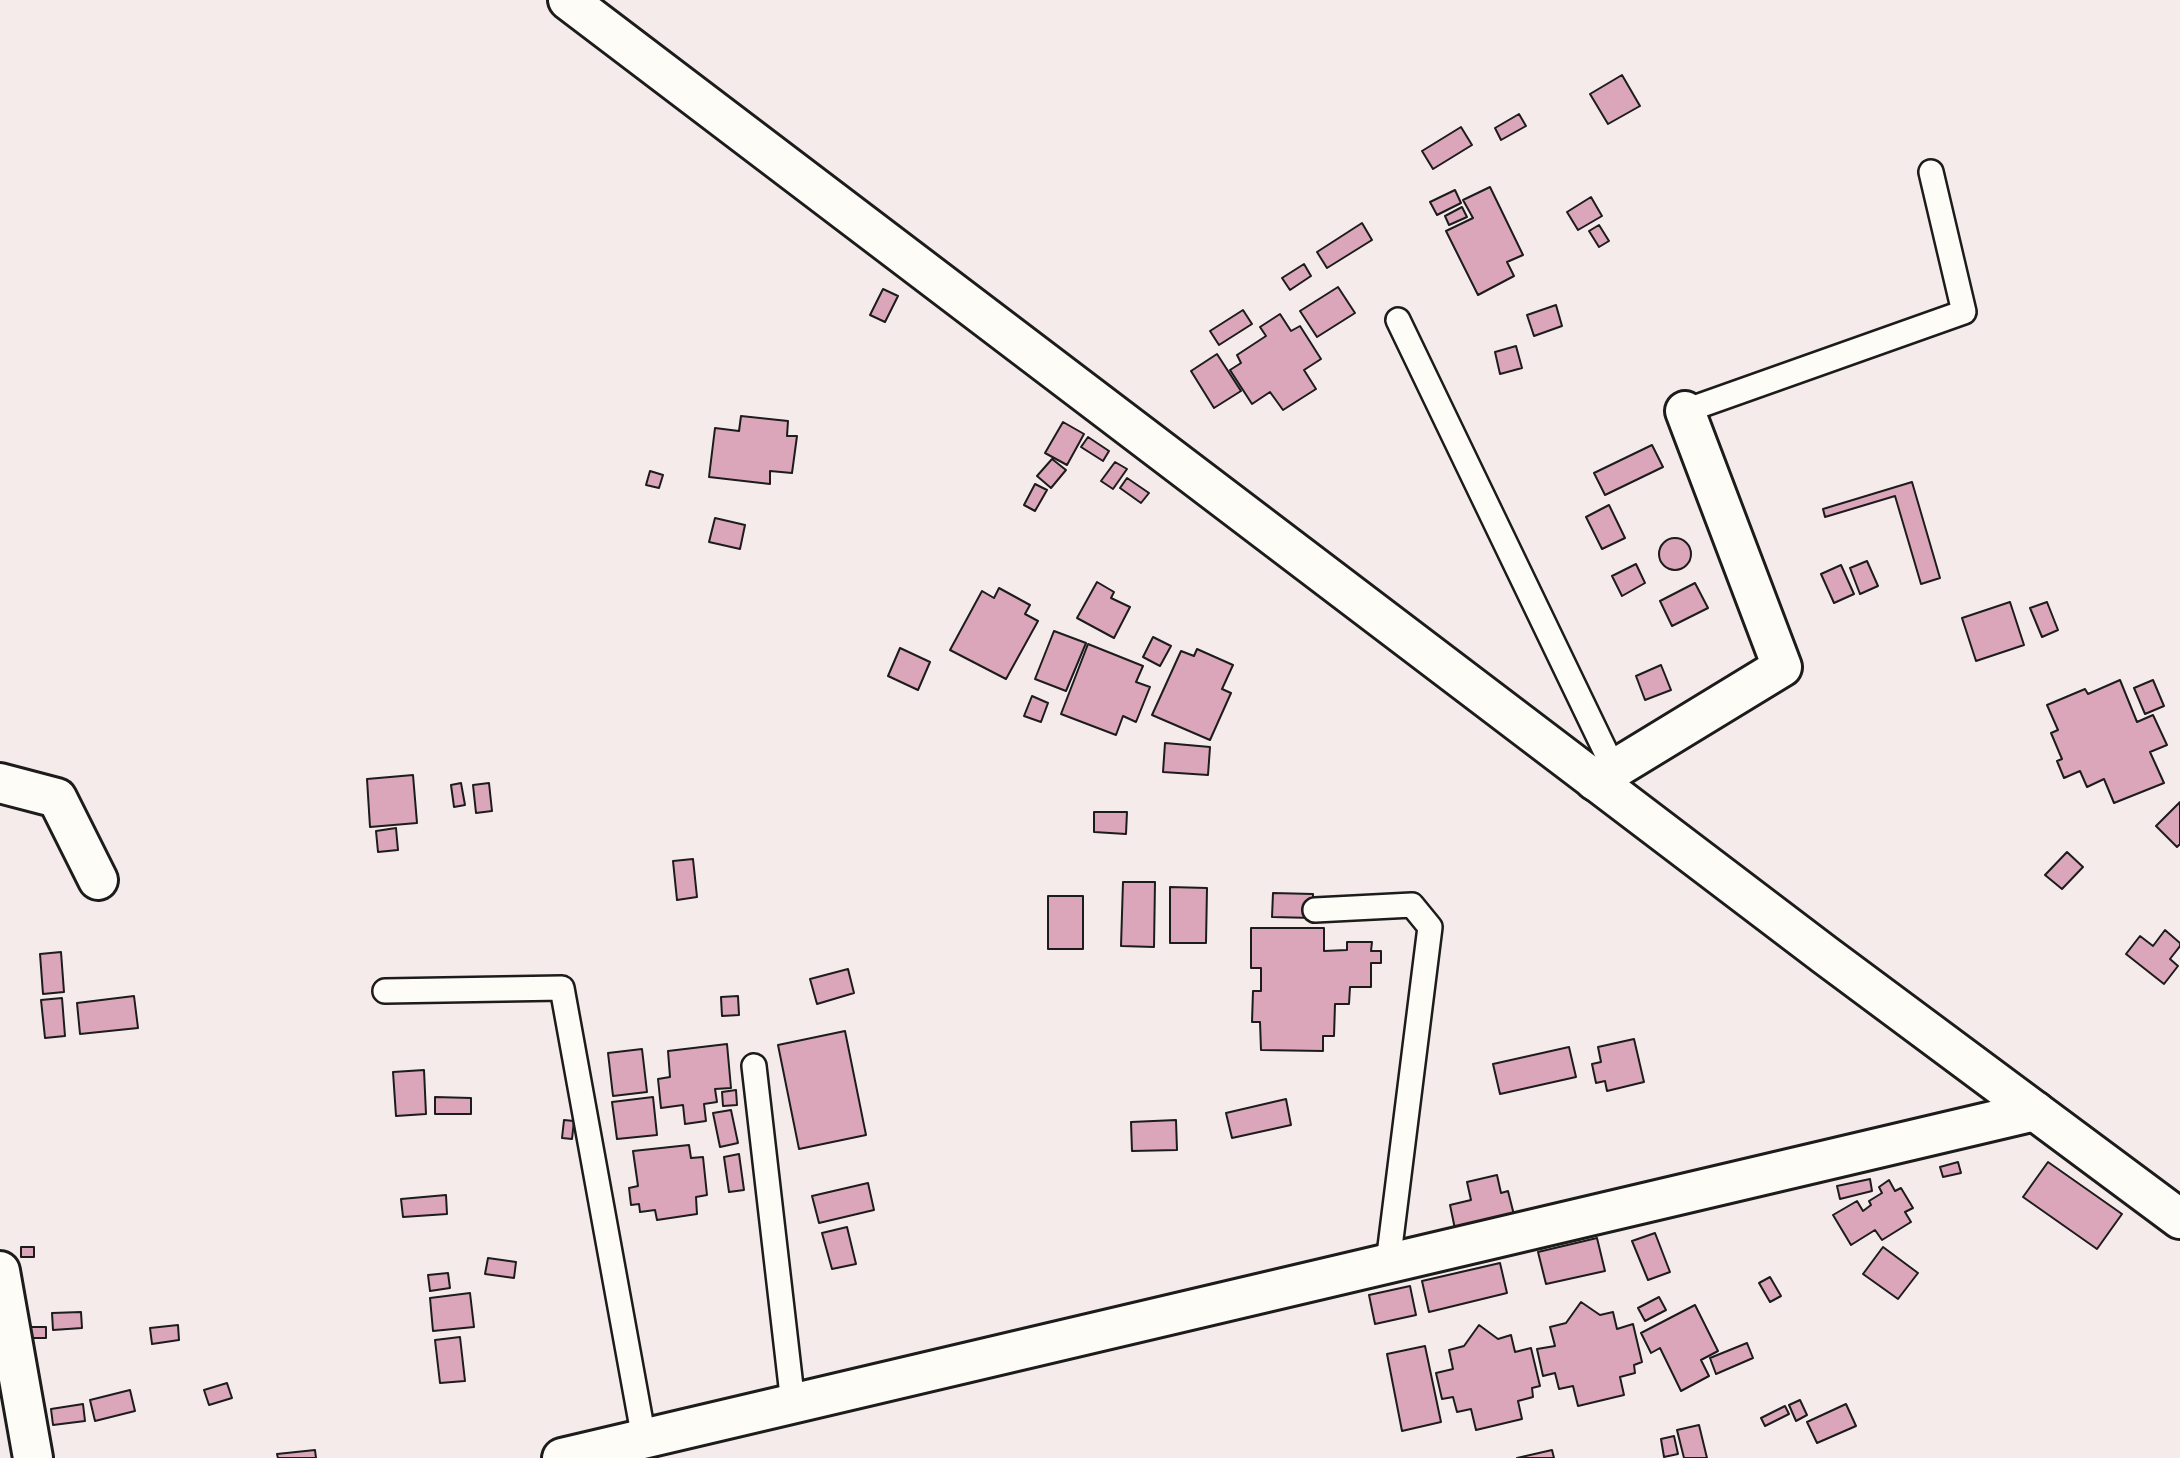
<!DOCTYPE html>
<html>
<head>
<meta charset="utf-8">
<style>
	body { margin:0 }
	canvas { display:block; background:#f6ebeb }
</style>
</head>
<body>
<canvas width="2180" height="1458"></canvas>
<script>
const context = document.querySelector('canvas').getContext('2d');
context.lineJoin = 'round';
function fillPath(path, color) {
  context.fillStyle = color;
  context.fill(path, 'evenodd');
}
function strokePath(path, color, width, dash) {
  context.strokeStyle = color;
  context.lineWidth = width;
  context.lineCap = dash ? 'butt' : 'round';
  context.setLineDash(dash || []);
  context.stroke(path);
}
const building = new Path2D(`
	M1622,75L1640,106L1608,124L1590,94Z
	M1519,114L1526,126L1501,140L1495,128Z
	M1461,127L1472,145L1433,169L1422,151Z
	M1490,187L1523,255L1507,262L1514,276L1478,295L1446,231L1473,218L1463,200Z
	M1455,190L1461,203L1437,215L1430,202Z
	M1591,197L1602,216L1578,230L1567,212Z
	M1462,207L1467,217L1449,225L1445,216Z
	M1362,223L1372,240L1327,268L1317,252Z
	M1599,225L1609,241L1599,247L1589,231Z
	M1304,264L1311,276L1290,290L1282,278Z
	M1338,287L1355,313L1317,337L1300,311Z
	M883,289L898,296L885,322L870,315Z
	M1556,305L1562,326L1534,336L1527,315Z
	M1243,310L1252,324L1219,345L1210,331Z
	M1280,314L1291,331L1300,326L1321,359L1304,370L1316,389L1283,410L1270,392L1252,404L1230,370L1241,363L1237,355L1266,336L1260,327Z
	M1516,346L1522,368L1500,374L1495,352Z
	M1217,354L1241,391L1214,408L1191,371Z
	M741,416L788,421L787,436H797L792,473L770,471V484L709,477L715,428L739,431Z
	M1063,422L1084,434L1067,465L1045,453Z
	M1088,437L1109,451L1103,461L1081,447Z
	M1652,445L1663,467L1605,495L1594,473Z
	M1052,459L1066,470L1051,488L1037,476Z
	M1115,462L1127,469L1113,489L1101,481Z
	M650,471L663,475L659,488L646,485Z
	M1127,478L1149,493L1141,503L1120,488Z
	M1912,482L1940,578L1921,584L1895,496L1825,517L1823,509Z
	M1035,484L1047,490L1035,511L1024,505Z
	M1609,505L1625,538L1602,549L1586,517Z
	M715,518L745,525L740,549L709,542Z
	M1659 554a16 16 0 1 1 32 0a16 16 0 1 1-32 0Z
	M1867,561L1878,586L1860,594L1850,568Z
	M1636,564L1645,583L1622,596L1612,576Z
	M1841,565L1854,594L1834,603L1821,574Z
	M1097,582L1114,592L1111,598L1130,607L1114,638L1077,618Z
	M1695,583L1708,608L1672,626L1660,601Z
	M999,588L1030,605L1025,614L1038,621L1006,679L950,650L982,591L994,598Z
	M2010,602L2024,645L1976,661L1962,618Z
	M2047,602L2058,630L2042,637L2030,608Z
	M1054,631L1086,643L1066,691L1035,679Z
	M1153,637L1171,646L1160,666L1143,657Z
	M1088,644L1143,666L1136,682L1150,687L1136,722L1123,716L1116,735L1061,714Z
	M900,648L930,662L918,690L888,676Z
	M1197,649L1233,665L1222,689L1231,693L1210,740L1152,715L1181,651L1194,656Z
	M1661,665L1671,690L1645,700L1636,676Z
	M2120,680L2137,722L2153,715L2167,745L2150,752L2164,783L2114,803L2104,779L2087,787L2080,771L2064,778L2057,761L2062,759L2051,733L2058,730L2047,705L2085,689L2088,694Z
	M2153,680L2164,706L2145,714L2134,688Z
	M1032,696L1048,703L1041,722L1024,716Z
	M1165,743L1210,747L1208,775L1163,772Z
	M413,775L417,823L370,827L367,779Z
	M461,783L465,805L454,807L451,785Z
	M489,783L492,811L476,813L473,785Z
	M2180,802V844L2177,847L2156,826Z
	M1094,812H1127L1126,834L1094,832Z
	M396,828L398,850L378,852L376,831Z
	M2067,852L2083,867L2062,889L2045,875Z
	M693,859L697,897L677,900L673,861Z
	M1123,882H1155L1154,947L1121,946Z
	M1170,887L1207,888L1206,943H1170Z
	M1273,893L1313,894V918L1272,917Z
	M1048,896H1083V949H1048Z
	M1251,928H1324V951L1347,950V942H1372L1371,951H1381V963H1371V987H1350L1349,1004H1335L1334,1036H1323V1051L1261,1050L1260,1022H1252L1253,991H1261V968H1251Z
	M2165,930L2180,943V946L2170,959L2178,966L2164,984L2126,954L2140,936L2153,946Z
	M61,952L64,992L43,994L40,954Z
	M848,969L854,993L817,1004L810,979Z
	M134,996L138,1028L80,1034L77,1003Z
	M738,996L739,1015L722,1016L721,997Z
	M62,998L65,1036L45,1038L41,1000Z
	M845,1031L866,1135L799,1149L778,1045Z
	M1634,1039L1644,1082L1607,1091L1605,1081L1596,1083L1592,1064L1601,1062L1598,1047Z
	M727,1044L731,1088L715,1089L717,1102L704,1104L706,1121L685,1124L683,1105L661,1108L658,1079L670,1077L668,1051Z
	M1569,1047L1576,1077L1500,1094L1493,1064Z
	M642,1049L647,1092L613,1096L608,1053Z
	M424,1070L426,1114L396,1116L393,1072Z
	M736,1090L737,1105L723,1106L722,1092Z
	M435,1097L471,1098V1114H435Z
	M653,1097L657,1135L617,1139L612,1102Z
	M1286,1099L1291,1125L1232,1138L1226,1113Z
	M731,1110L738,1143L720,1147L713,1113Z
	M564,1120L574,1121L572,1139L562,1138Z
	M1176,1120L1177,1150L1132,1151L1131,1122Z
	M689,1145L691,1158L703,1157L707,1195L696,1197L697,1214L657,1220L655,1210L640,1212L639,1204L631,1205L629,1188L638,1186L633,1151Z
	M739,1154L744,1190L729,1192L724,1157Z
	M1958,1162L1961,1173L1943,1177L1940,1167Z
	M2048,1162L2122,1214L2097,1249L2023,1197Z
	M1497,1175L1501,1193L1508,1191L1514,1215L1455,1229L1450,1205L1471,1200L1467,1182Z
	M1870,1179L1872,1191L1840,1199L1837,1186Z
	M1889,1180L1895,1191L1901,1188L1913,1208L1905,1212L1911,1222L1882,1240L1875,1230L1851,1245L1833,1215L1857,1201L1863,1211L1871,1205L1869,1201L1882,1193L1879,1187Z
	M868,1183L874,1210L819,1223L812,1196Z
	M446,1195L447,1214L403,1217L401,1199Z
	M847,1227L856,1264L832,1269L822,1233Z
	M1655,1233L1670,1272L1648,1280L1632,1241Z
	M1597,1238L1605,1271L1546,1284L1538,1252Z
	M21,1247H34V1257H21Z
	M1883,1247L1918,1273L1898,1299L1863,1274Z
	M488,1258L516,1262L514,1278L485,1274Z
	M1500,1263L1507,1293L1429,1312L1422,1281Z
	M448,1273L450,1288L430,1291L428,1275Z
	M1770,1277L1781,1296L1770,1302L1759,1283Z
	M1410,1286L1416,1315L1375,1324L1369,1295Z
	M470,1293L474,1327L433,1331L430,1298Z
	M1659,1297L1666,1310L1645,1321L1638,1308Z
	M1581,1302L1600,1315L1613,1312L1617,1329L1633,1324L1642,1362L1634,1365L1635,1373L1620,1377L1624,1395L1578,1406L1573,1386L1559,1389L1555,1373L1543,1376L1537,1349L1555,1346L1550,1327L1566,1323Z
	M1695,1305L1718,1351L1701,1360L1709,1376L1681,1391L1660,1348L1651,1353L1641,1333Z
	M81,1312L82,1328L53,1330L52,1313Z
	M178,1325L179,1340L152,1344L150,1328Z
	M1479,1325L1498,1339L1511,1335L1515,1352L1531,1348L1540,1386L1532,1388L1533,1397L1518,1401L1522,1419L1476,1430L1471,1409L1457,1412L1453,1397L1442,1399L1436,1373L1453,1369L1449,1350L1464,1346Z
	M29,1327H46V1338H29Z
	M460,1337L465,1381L440,1383L435,1340Z
	M1747,1343L1753,1358L1716,1374L1710,1358Z
	M1425,1346L1441,1422L1402,1431L1387,1354Z
	M227,1383L232,1398L209,1405L204,1390Z
	M130,1390L135,1411L95,1421L90,1400Z
	M1800,1400L1807,1415L1796,1421L1789,1405Z
	M83,1404L85,1421L53,1425L51,1409Z
	M1846,1404L1856,1426L1817,1443L1807,1422Z
	M1785,1406L1789,1414L1765,1426L1761,1418Z
	M1699,1425L1707,1458H1684L1677,1430Z
	M1674,1436L1678,1454L1664,1457L1661,1439Z
	M315,1450L316,1458H278L277,1454Z
	M1552,1450L1554,1458H1517Z`);
const lane = new Path2D(`
	M1398,320L1614,769
	M1685,411L1964,312L1931,172
	M1315,910L1412,905L1430,927L1388,1263
	M385,991L562,988L644,1439
	M754,1066L793,1404`);
const street = new Path2D(`
	M1595,781L1782,667L1685,411
	M0,783L57,798L98,880
	M0,1271L33,1458
	M562,1458L2035,1111`);
const secondary = new Path2D(`
	M568,0L1825,955L2180,1219`);
fillPath(building, '#dba5ba');
strokePath(building, '#1c1c1c', 2);
strokePath(lane, '#1c1c1c', 28);
strokePath(street, '#1c1c1c', 44);
strokePath(secondary, '#1c1c1c', 44);
strokePath(lane, '#fdfcf7', 23);
strokePath(street, '#fdfcf7', 38);
strokePath(secondary, '#fdfcf7', 38);
</script>
</body>
</html>
